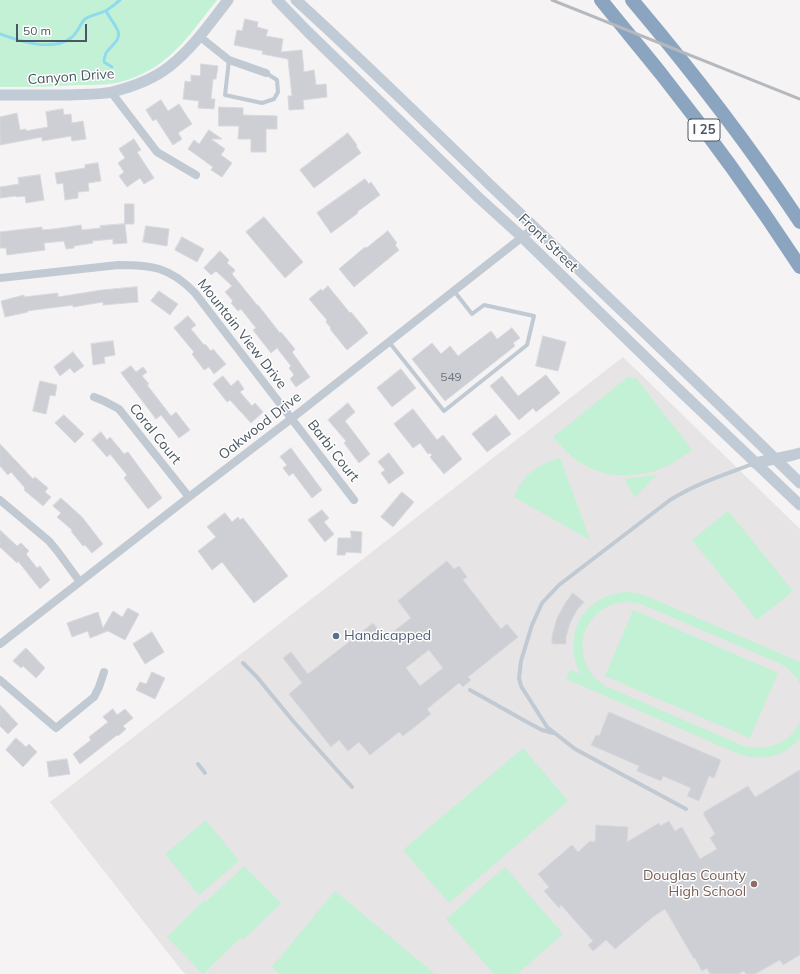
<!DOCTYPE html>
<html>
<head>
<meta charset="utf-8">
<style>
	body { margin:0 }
	#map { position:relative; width:800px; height:974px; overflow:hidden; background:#f5f3f3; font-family:Mulish,sans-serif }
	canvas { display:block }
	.scale { position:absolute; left:16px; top:24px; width:71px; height:18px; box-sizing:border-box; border:2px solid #4a5661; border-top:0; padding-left:5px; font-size:12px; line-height:14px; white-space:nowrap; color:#4a5661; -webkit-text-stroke:3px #fff; paint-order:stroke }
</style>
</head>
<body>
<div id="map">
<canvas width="800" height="974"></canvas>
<div class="scale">50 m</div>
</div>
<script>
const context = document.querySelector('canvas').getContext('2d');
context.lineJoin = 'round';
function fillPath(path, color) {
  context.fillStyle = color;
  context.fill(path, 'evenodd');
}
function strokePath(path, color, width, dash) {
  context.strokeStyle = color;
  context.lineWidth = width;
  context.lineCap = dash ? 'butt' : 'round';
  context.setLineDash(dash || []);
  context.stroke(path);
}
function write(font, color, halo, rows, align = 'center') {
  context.font = font + ' Mulish,sans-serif';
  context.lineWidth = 3;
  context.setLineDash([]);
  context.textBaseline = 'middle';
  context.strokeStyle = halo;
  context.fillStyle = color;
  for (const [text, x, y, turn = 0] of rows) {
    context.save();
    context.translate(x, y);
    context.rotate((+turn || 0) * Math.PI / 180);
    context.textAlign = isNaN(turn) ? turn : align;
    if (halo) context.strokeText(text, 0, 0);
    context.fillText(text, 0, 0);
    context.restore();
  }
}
const education = new Path2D(`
	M623,357L800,529V974H186L183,972L50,802Z`);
const green = new Path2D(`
	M0,0H217C200,21 184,45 163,61C151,71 131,80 116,83C104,85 91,85 79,85C53,87 26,87 0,87Z
	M628,377L636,378L692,450C683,456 674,463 663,468C647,475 617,478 600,472C591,469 582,464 575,459C567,452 560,445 553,437Z
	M560,458L590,540L514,497C522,475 538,464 560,458Z
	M656,475L635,498L631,492L625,479Z
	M728,511L793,591L757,620L692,540Z
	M625,592L635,593L644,595L800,662V684C796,675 789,669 781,664L641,604C636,603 631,602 626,602C599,603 579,627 583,653C584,661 588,669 593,676C596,679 601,683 605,686L744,746C768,751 788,745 800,722V739C782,757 765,761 741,755L566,679L570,670L580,674C566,644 574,610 607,596C613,594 619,593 625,592Z
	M633,610L778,673L750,738L605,676Z
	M523,748L568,801L449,903L403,850Z
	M206,820L239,861L199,895L165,854Z
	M244,866L281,903L243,940L241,937L203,974L167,937L204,900L206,902Z
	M505,867L563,934L517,974H494L446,919Z
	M335,891L435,974H280L272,967Z`);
const stream = new Path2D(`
	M106,11C109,17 115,24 118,31C121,41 111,45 106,53C105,56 104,59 104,62L112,67
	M0,34C19,41 52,52 71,38C79,32 80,23 85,19C91,15 99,14 105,11C111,8 115,4 120,0`);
const building = new Path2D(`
	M245,19L258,22L257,27L268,30L266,36L283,39L281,52L302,50L304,72L314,70L316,85L326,84L327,97L303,100L304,109L289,110L288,96H292L288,59L262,54L263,51L234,45L237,30L242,31Z
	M201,64L218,66L216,79H213L211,99H215L214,109L198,108L199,101L183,99L185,81L191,82V75L200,76Z
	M161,100L168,111L179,104L192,124L178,133L182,139L173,145L156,119L153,121L146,110Z
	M219,107L243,108V115L277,116V129H266V152H251V139H238L239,126H219Z
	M63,109L64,115L71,114L72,123L83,121L86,139L72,141L71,136L42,141V137L0,145V117L17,113L20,130L26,129V131L48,127L46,112Z
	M209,130L222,139H211L225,149L221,155L232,163L222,177L211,170L213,167L188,149L194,140L199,144Z
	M348,133L357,145L356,146L361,153L314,188L300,170Z
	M134,139L141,150L137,152L154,178L144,184L140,178L127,187L119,176L124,172L118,163L125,158L119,149Z
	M98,163L101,181L88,183L89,191L78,192V198L65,200L63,183L57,184L55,173L85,168V165Z
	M40,175L44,200L26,203L25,196L17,197L16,196L0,198V187L19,184L18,178Z
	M365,179L369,184L371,182L380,195L357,212L358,213L331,233L317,213Z
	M125,204H134V224H125Z
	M264,217L303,262L285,278L246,232Z
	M125,224L127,243L113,244V239L92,241L93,243L74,246V248L66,249L64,241L44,243L45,250L7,255L6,248H0V232L42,227V230L54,229L81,225L82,230L101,228L100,226Z
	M146,226L169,229L167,246L143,242Z
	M388,231L397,243L395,245L399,250L354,287L339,269L365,247L366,248Z
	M182,237L204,249L197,262L175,250Z
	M220,251L229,260L227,263L235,270L232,274L257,305H258L280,333L281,332L295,349L292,352L310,377L296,387L290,379L294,375L289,368L291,366L277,348L271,353L253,330L256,328L241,309L238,311L231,303L233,301L225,292L232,286L216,271L211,275L204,268Z
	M328,286L350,313L351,312L361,324L368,333L347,350L330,329L331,328L326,322L327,320L309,299L321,289L322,291Z
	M137,287L138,302L103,305V302L73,307V305L27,311L28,312L5,317L1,301L24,295V297L58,293V297L102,290Z
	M159,291L178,304L170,315L151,301Z
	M188,316L196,325L191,329L204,345L205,344L211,351L213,349L226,364L214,374L209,367L204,370L192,354L194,352L174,328Z
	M512,328L520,338L513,343L515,346L445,401L412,359L432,343L441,354L450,346L458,356L491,331L497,339Z
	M543,336L566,342L558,371L536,366Z
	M113,341L115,355L104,357L105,363L93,365L91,344Z
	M73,352L84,366L74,373L70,368L60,376L54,367Z
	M131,366L136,372L143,367L147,372L142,376L149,384L147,385L171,416L176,412L190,430L179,438L161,415L156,419L121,373Z
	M401,369L416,388L392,407L377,388Z
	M546,375L560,393L536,412L533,408L519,420L490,386L502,376L518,396Z
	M223,376L231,386L238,380L244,389L240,392L252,406L255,403L263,412L251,423L230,400L227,402L213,384Z
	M40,381L57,385L55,396L50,395L46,414L33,411Z
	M348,403L355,412L345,421L370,454L359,463L344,443L346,441L328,420Z
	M413,409L437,440L443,435L462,459L444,474L430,457L432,455L430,453L428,454L420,443L413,448L394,424Z
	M64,415L84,434L75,443L55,423Z
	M496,415L511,434L487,452L472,434Z
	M101,432L107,440L110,437L124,454L128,452L162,498L148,509L124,478L127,475L110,454L107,457L92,440Z
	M0,444L33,479L35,477L48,488L45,492L51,497L43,506L24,490L25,488L11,472L8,475L0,466Z
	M291,448L322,490L312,498L293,473L289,476L283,468L287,465L280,457Z
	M389,453L404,473L389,484L381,473L385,470L378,462Z
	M402,492L414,502L393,527L381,517Z
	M61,498L82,517L103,544L92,553L85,545L83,546L71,531L72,530L57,517L61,513L53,506Z
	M322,510L329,518L324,522L334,534L325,542L308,520Z
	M225,513L232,522L238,517L240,520L243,518L288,576L254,603L222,562L212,570L198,551L216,537L207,527Z
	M0,530L17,546L21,543L29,551L26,554L37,568L40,566L50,580L40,589L18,561L17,563L0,547Z
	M351,531L362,532L361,553L346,552L345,555H337L338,538H351Z
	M447,561L454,569L459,566L467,577L463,580L501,629L507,624L518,637L468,677L471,680L463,687L459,683L427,709L431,714L403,736L399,732L370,755L359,742L348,751L339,740L331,747L289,694L302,683L283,658L291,652L308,674L373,623L385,638L411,618L398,601ZM429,650L443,668L420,686L406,668Z
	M573,593L584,602L577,610L570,623L566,637V644H552V636L557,618L566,602Z
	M128,608L139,614L125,640L108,631L90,638L88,631L72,637L67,623L98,612L103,628L113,611L122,617Z
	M152,632L164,652L145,664L133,644Z
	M26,648L45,668L36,678L23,666L21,668L13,661Z
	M152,672L165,678L155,699L136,690L140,682L146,684Z
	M0,705L18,724L8,734L0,726Z
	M113,709L117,715L125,709L133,718L123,726L126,729L118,736L117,735L80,764L73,754L91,740L89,737L108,722L103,717Z
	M609,712L721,760L714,778L709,776L699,801L687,796L691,788L663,776L661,781L637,771L639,766L591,745L596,735L599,736Z
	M16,738L26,747L29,744L37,752L23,767L6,750Z
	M67,759L70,774L49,777L47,762Z
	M800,770V955L783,965L780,960L755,974H746L744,971L739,974H710L707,968L702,971L695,958L694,959L665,909L654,916L615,949L606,940L593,951L588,945L593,941L561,905L559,908L544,891L549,887L538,874L572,845L578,852L590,841L595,842L596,825L628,827L627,842L659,823L660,826L669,821L675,831L682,827L700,859L717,849L710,838L715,834L704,815V812L748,786L755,797Z`);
const lane = new Path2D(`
	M229,60L225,95L262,103L274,99L278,92L277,80L266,73
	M389,342L444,411L527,345L534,316L484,305L472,314L454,291
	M243,663L257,677L293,721L352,787
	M470,690L527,722L542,730L553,733
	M198,764L205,773
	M686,809L575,749L547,727L521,686L519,678L521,661L532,625L542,603L559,585L670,500C697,483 726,474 755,463`);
const street = new Path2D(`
	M199,36L229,60L266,73
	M111,92L157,152L196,175
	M0,278L118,265C152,265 170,267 195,293L354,500
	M94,397L104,401L119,409L189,497
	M0,500L49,541L58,552L80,582
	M0,644L189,497L291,419L535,227
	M0,680L56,728L94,697L99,687L104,672`);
const secondary = new Path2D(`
	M277,0L308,32L478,197L522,237L674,385L800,505
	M296,0C362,60 425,122 489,184C593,283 697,382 800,483
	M0,95C22,95 45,95 67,95C81,94 99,95 112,92C132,87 154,79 170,66C193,48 210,23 228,0
	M755,463L793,455L800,453`);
const highway = new Path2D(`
	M601,0C621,25 642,50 662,75C711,137 757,201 800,267
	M632,0C692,71 749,145 800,222`);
const rail = new Path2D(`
	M552,0L800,99`);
const markers = [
	[336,636,4,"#5c6f8a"],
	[754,884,4,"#8d6e63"]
];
const numberNames = [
	["549",451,377]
];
const shields = [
	[704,130,32]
];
const shieldNames = [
	["I 25",704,130]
];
const streetNames = [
	["Canyon Drive",71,77,-4],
	["Front Street",548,243,44],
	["Mountain View Drive",242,334,52],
	["Oakwood Drive",260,426,-38],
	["Coral Court",155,434,51],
	["Barbi Court",333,451,52]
];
const serviceNames = [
	["Handicapped",344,636]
];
const educationNames = [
	["Douglas County",746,876],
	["High School",746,892]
];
fillPath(education, '#e6e4e5');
fillPath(green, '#c3f1d5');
strokePath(stream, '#90daee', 3);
fillPath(building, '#cdcfd5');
strokePath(building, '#d7d9de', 1);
strokePath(lane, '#c1cad2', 4);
strokePath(street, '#c1cad2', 8);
strokePath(secondary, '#c1cbd6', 11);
strokePath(highway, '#8ba5c1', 14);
strokePath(rail, '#b5b8bd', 3);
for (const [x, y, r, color] of markers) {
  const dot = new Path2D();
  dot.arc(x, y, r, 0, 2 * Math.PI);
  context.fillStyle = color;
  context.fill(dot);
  strokePath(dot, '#fff', 1.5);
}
write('12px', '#6b747e', null, numberNames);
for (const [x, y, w] of shields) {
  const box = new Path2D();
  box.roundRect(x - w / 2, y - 11, w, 22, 3);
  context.fillStyle = '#fff';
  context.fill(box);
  strokePath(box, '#4a5661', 1);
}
write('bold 13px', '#4a5661', null, shieldNames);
write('14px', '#4a5661', '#fff', streetNames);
write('14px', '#4e5e75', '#fff', serviceNames, 'left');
write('14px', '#785e54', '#fff', educationNames, 'right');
</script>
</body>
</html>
